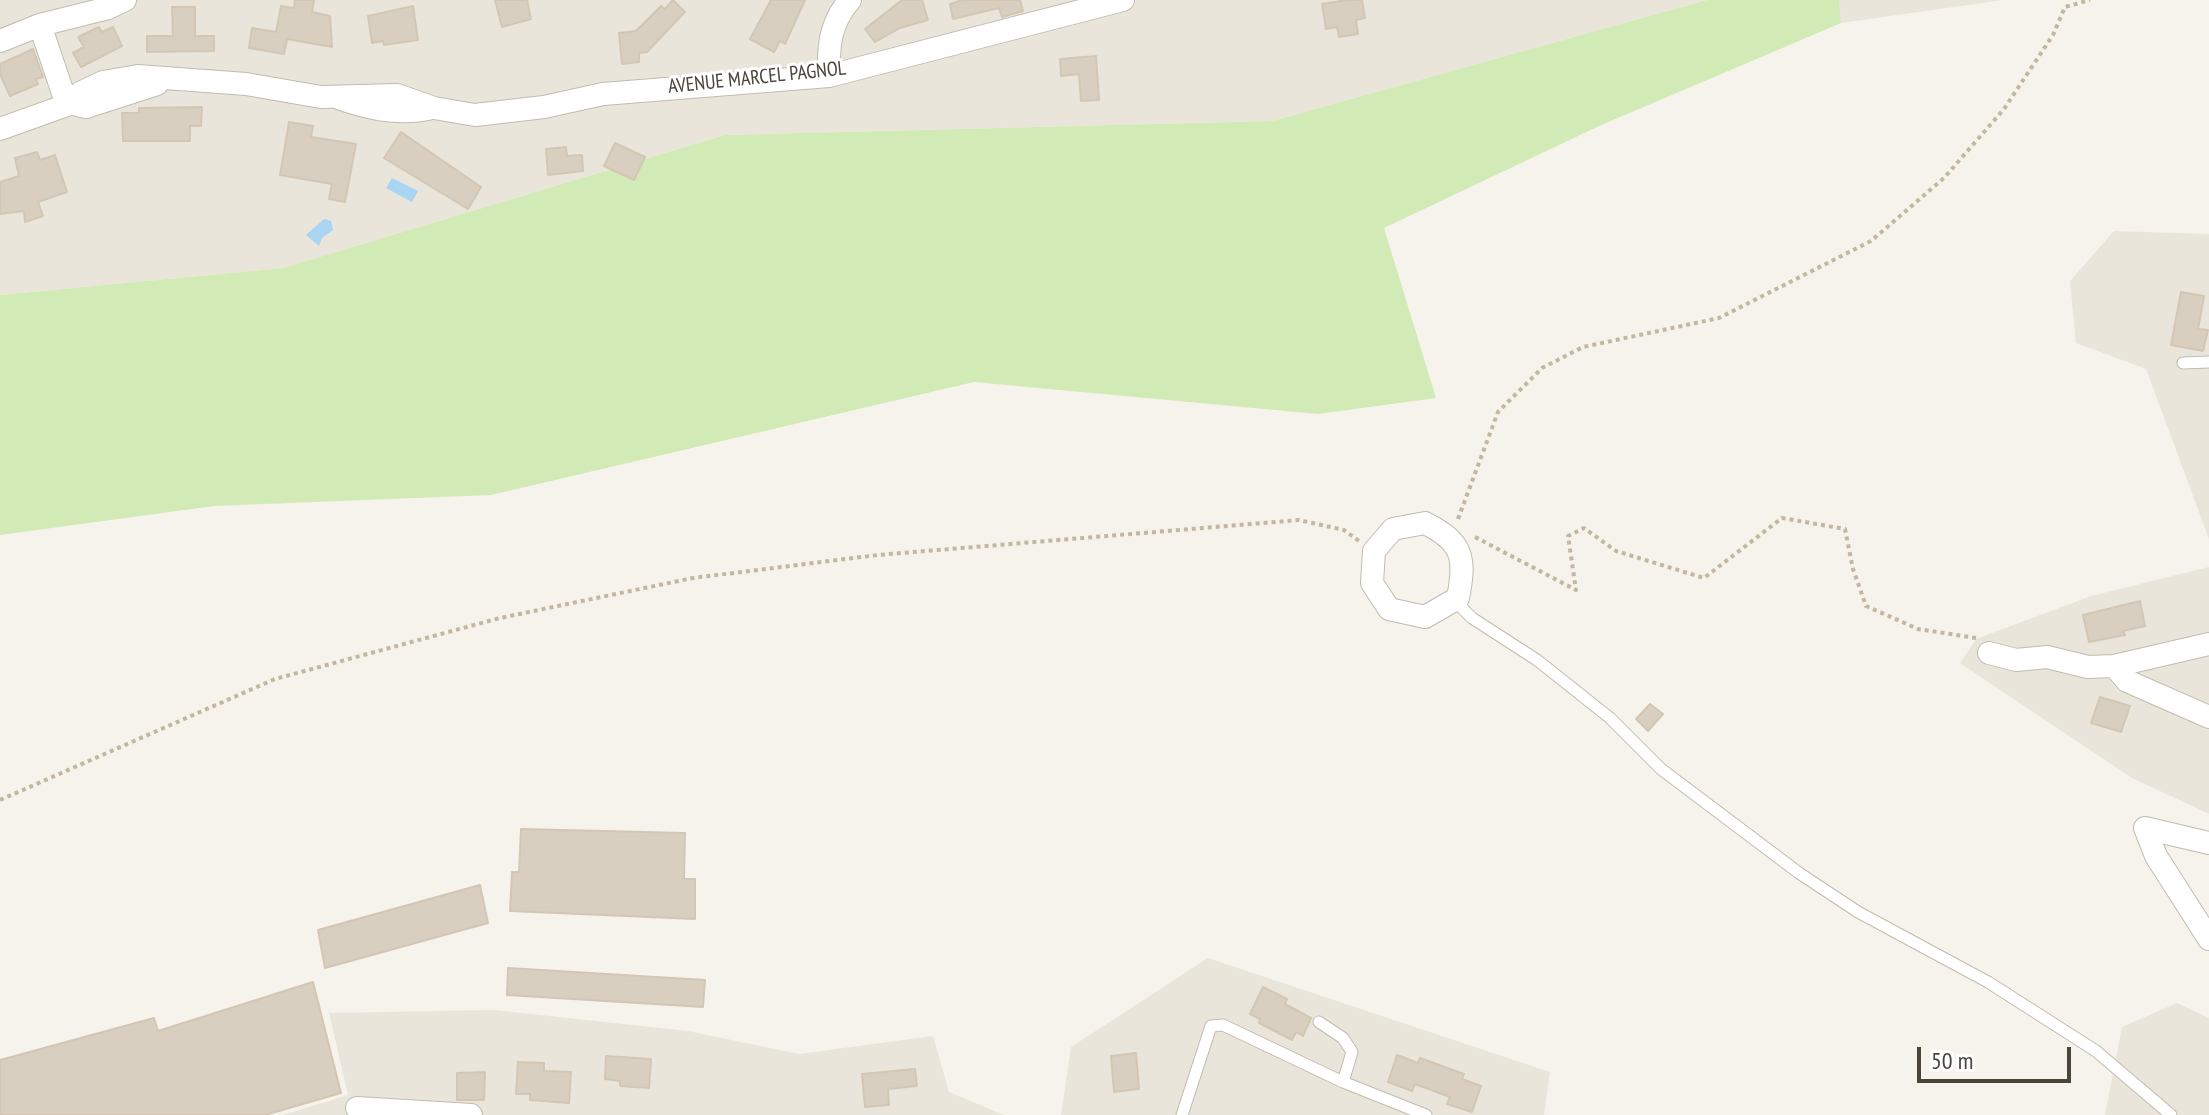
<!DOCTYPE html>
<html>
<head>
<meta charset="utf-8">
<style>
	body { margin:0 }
	#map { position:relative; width:2209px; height:1115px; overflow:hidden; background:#f6f3ec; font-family:"PT Sans Narrow",sans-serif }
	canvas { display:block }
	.scale { position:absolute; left:1917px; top:1047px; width:154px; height:36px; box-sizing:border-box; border:4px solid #4b4439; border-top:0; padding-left:10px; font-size:24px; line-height:28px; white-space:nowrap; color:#4b4439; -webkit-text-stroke:6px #fff; paint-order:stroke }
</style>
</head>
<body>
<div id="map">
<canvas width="2209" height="1115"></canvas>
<div class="scale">50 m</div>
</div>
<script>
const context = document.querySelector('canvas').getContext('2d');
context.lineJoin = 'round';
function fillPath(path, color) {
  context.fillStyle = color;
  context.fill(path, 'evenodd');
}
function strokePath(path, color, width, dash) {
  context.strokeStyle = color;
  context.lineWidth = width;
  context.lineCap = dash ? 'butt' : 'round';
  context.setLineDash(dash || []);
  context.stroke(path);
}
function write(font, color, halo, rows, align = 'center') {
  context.font = font + ' "PT Sans Narrow",sans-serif';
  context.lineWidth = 6;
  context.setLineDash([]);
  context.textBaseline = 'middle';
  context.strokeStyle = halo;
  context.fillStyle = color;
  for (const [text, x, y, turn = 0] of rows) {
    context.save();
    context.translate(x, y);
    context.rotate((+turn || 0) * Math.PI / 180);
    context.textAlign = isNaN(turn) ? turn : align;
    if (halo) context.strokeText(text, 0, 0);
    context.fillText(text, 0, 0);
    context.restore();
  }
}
const residential = new Path2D(`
	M0,0H1707L1272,121L725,135L283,268L0,295Z
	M1839,0H2003L1841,23Z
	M2114,231L2209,234V539L2146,369L2076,343L2070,281Z
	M2209,567V814L2132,778L1960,663L1976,639L2091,596Z
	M1208,958L1550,1072L1544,1115H1061L1071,1047Z
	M2177,1003L2209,1018V1115H2105L2122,1027Z
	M494,1010L688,1031L799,1054L933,1036L949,1092L1004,1115H283L348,1095L329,1013Z`);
const green = new Path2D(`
	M1707,0H1839L1841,23L1599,126L1384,228L1436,398L1318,414L974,382L491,495L214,506L0,535V295L283,268L725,135L1272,121Z`);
const water = new Path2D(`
	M392,178L418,191L412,202L386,188Z
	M324,219L331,221L333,230L322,238L319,246L306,235Z`);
const building = new Path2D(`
	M295,0H314L312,12L330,16L332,47L287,39L284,54L249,48L252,28L276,32L281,6L294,8Z
	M495,0H527L531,19L502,27Z
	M673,0L685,12L647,52L639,53V62L622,64L619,33L636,31L661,6L665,9Z
	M771,0H805L785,44L780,41L774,52L750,39Z
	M902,0H922L928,20L900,28L875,42L865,29Z
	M963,0H1020L1023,11L1002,17L999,8L953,19L950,4Z
	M1347,0H1362L1365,18L1356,20L1358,34L1339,37L1337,27L1326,29L1322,4Z
	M413,6L418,40L384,45L383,41L372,43L368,16Z
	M172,7H195V36H214V51L147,52V36H173Z
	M99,27L102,32L113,27L122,46L81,67L73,53L84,47L78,37Z
	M33,49L43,77L36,79L38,84L10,96L0,74V64Z
	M1096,56L1099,100L1081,101L1079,74L1061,76L1060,59Z
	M202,107L201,126H190V141H123L122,113H139V108Z
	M289,122L313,126L311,137L356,144L345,202L329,199L332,184L280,175Z
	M401,132L481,187L468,209L384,158Z
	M615,143L645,157L634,180L604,166Z
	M566,147L567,156L582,155L583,171L548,175L546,149Z
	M37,152L40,160L55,155L67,192L38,202L43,216L25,222L24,211L0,214V182L19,176L15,158Z
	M2181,292L2204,296L2198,329L2208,330L2203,351L2171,345Z
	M2140,601L2145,626L2123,631L2125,635L2089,642L2083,615Z
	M2100,697L2130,706L2121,732L2091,723Z
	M1650,704L1663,714L1648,731L1636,719Z
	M521,829L685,833L684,879H695V919L510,911L512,872H519Z
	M480,885L488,923L325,968L318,930Z
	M508,968L705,980L703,1007L507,995Z
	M313,982L341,1093L265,1115H0V1060L154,1018L158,1031Z
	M1263,987L1287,999L1285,1004L1311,1018L1303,1036L1296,1032L1292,1040L1259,1023L1260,1019L1250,1014Z
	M1136,1053L1139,1089L1114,1092L1111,1056Z
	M1397,1055L1418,1063L1420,1058L1464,1074L1462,1079L1481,1086L1472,1112L1447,1104L1450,1097L1415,1084L1412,1091L1388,1082Z
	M606,1056L651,1059L649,1088L620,1086V1081L605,1079Z
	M518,1062L544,1063V1071L571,1072L569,1103L530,1100V1094H516Z
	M915,1069L917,1086L888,1089L889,1105L865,1107L862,1074Z
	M485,1072L484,1100H457V1073Z`);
const path = new Path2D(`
	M1458,519L1498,412L1542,368L1583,347L1719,318L1871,241L1944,178L2004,109L2053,35L2065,7L2090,0
	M1475,537L1576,590L1568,536L1584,528L1616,551L1704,578L1782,518L1845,529L1853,569L1866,606L1918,629L1976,638
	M0,800L275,679L500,618L693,578L878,555L1299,520L1344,530L1359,541`);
const lane = new Path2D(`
	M2183,363L2209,362
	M1454,600L1472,618L1537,660L1610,718L1661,769L1799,873L1858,912L1988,982L2096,1051L2171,1115
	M1343,1082L1426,1115
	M1182,1115L1211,1026L1223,1025L1343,1082L1352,1052L1343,1038L1319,1022`);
const street = new Path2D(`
	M40,25L67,105
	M0,41L40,25L108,8L125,0
	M829,76C828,46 830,23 850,0
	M341,99C369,109 399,115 428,109
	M70,103L86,107L157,84
	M0,129L67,105L80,93L103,82L138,76L246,84L321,97L397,95L434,108L475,115L544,107L603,94L829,76L1123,0
	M1425,523C1463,542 1466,558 1458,598L1425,617L1389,609L1372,583L1374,551L1393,529Z
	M1989,653L2016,660L2047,657L2088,667L2114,666L2209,644
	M2114,666L2127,681L2209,717
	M2209,843L2145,828L2156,856L2209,939
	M357,1108L471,1115`);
const streetNames = [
	["AVENUE MARCEL PAGNOL",757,78,-6]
];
fillPath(residential, '#eae5da');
fillPath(green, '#d2eab5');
fillPath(water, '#a9d4f2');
fillPath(building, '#d8cfc1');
strokePath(building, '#d3c7b4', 2);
strokePath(lane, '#c2bbae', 13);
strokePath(street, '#c2bbae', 24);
strokePath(path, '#c4b79f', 4, [4, 4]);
strokePath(lane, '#fff', 11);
strokePath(street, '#fff', 22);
write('20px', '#4b4439', '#fff', streetNames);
</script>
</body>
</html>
